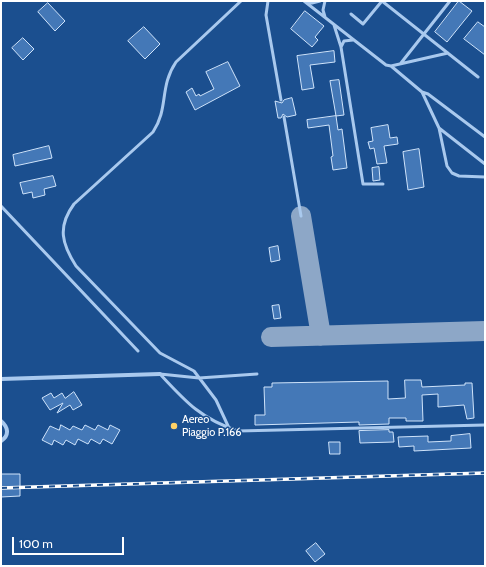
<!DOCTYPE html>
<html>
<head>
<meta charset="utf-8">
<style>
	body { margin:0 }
	#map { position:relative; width:486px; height:567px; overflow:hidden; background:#1b4f8f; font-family:Cabin,sans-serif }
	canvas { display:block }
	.frame { position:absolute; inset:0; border:2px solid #fff; pointer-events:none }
	.scale { position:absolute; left:12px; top:537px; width:112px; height:18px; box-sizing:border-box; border:2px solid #fff; border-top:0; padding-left:5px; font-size:12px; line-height:14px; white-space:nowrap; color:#fff; -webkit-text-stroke:3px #1b4f8f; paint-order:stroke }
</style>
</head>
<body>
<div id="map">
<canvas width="486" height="567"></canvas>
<div class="frame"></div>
<div class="scale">100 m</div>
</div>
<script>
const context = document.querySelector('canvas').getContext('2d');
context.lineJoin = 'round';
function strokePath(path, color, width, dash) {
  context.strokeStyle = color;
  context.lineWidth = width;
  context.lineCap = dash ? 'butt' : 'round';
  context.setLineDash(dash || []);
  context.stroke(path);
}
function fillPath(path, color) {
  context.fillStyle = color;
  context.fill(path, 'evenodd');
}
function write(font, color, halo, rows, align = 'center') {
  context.font = font + ' Cabin,sans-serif';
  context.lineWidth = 3;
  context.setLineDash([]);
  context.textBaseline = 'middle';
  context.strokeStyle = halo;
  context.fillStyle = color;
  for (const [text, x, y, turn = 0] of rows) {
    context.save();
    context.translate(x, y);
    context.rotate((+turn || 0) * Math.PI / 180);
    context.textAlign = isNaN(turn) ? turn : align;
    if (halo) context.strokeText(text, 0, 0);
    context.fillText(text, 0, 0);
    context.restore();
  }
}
const taxiway = new Path2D(`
	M301,216L321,336
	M271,337L485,331`);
const building = new Path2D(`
	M459,1L472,11L447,42L435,32Z
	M48,3L65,21L55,31L38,12Z
	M305,11L324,26L315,37L318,40L312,47L291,29Z
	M478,22L485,27V55L464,39Z
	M144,27L160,44L145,59L128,41Z
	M23,38L34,49L23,60L12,48Z
	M334,51L335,62L310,65L314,88L302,90L297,56Z
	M228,62L240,86L195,110L186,92L192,88L196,96L199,94L200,96L214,89L206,72Z
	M339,80L344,115L336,116L330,81Z
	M292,98L296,115L287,117L283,114L281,118H278L275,101L282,103L284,100Z
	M336,116L338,130L342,129L347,168L333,170L331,157L333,156L329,125L308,128L307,120Z
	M388,125L390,138L397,137L398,144L384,146L387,163L377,164L374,148L370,149L368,142L373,141L371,128Z
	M49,146L52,158L15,166L13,155Z
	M419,149L424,187L408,190L403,152Z
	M379,167L380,180L373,181L372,168Z
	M53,176L56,186L44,189L45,195L33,198L32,192L23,194L20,183Z
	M278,246L280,260L271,262L269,248Z
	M279,305L281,318L274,319L272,306Z
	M405,380H421L422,387L465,385V383H472L474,418L467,419L464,405L438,407V394L422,395L423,421H406V418H389V424L359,425V422L255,425V415H265L264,387H272V383L388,381V399L405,398Z
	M74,392L82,405L73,410L70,405L57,413L63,403L50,410L42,398L51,393L54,398L62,393L65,398Z
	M61,425L70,430L73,426L82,430L85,425L95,430L98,425L108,430L110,425L120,430L112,444L103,439L100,444L91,439L88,444L78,439L75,445L66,440L63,445L54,440L52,445L42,440L50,426L59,430Z
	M389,430V432H393L394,442L360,443L359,431Z
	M470,434L471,448L414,451V446L399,447L398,437L428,436V442L451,441V436Z
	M329,442H340V454H330Z
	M1,474H20V496L1,497Z
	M316,543L325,554L315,562L306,551Z`);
const lane = new Path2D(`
	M268,1L266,15L281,100
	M304,1L386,65L391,66L448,53
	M307,1L312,3L320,1
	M325,1L323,10L325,17
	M382,1L478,77
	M351,14L363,24L382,1
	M334,25L341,47L363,184H383
	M341,47L344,41L353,40
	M401,63L450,1
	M391,66L422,92L428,94L485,137
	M422,92L439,128L447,166L452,173L459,176L485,177
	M284,117L301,216
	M439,128L485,164
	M1,206L138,351
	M160,374C186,402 201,419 238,431L485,425
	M160,374L199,378L257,374
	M229,428L216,400L194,371L160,353L76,266C62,244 57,227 74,204L153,132C169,108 159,87 176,62L241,1`);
const street = new Path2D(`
	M1,379L160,374
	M1,421C8,427 10,435 1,441`);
const rail = new Path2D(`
	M1,488L485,473`);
const markers = [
	[174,426,4,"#ffd166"]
];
const poiNames = [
	["Aereo",182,420],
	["Piaggio P.166",182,433]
];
strokePath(taxiway, '#8da7c7', 20);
fillPath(building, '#4478b7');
strokePath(building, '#cfe3fa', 1);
strokePath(lane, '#a9c9ee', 3);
strokePath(street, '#a9c9ee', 4);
strokePath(rail, '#fff', 3.5);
strokePath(rail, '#1b4f8f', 2, [6]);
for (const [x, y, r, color] of markers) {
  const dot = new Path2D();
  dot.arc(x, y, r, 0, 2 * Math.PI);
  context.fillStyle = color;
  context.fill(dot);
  strokePath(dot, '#1b4f8f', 1.5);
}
write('11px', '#fff', '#1b4f8f', poiNames, 'left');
</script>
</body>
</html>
